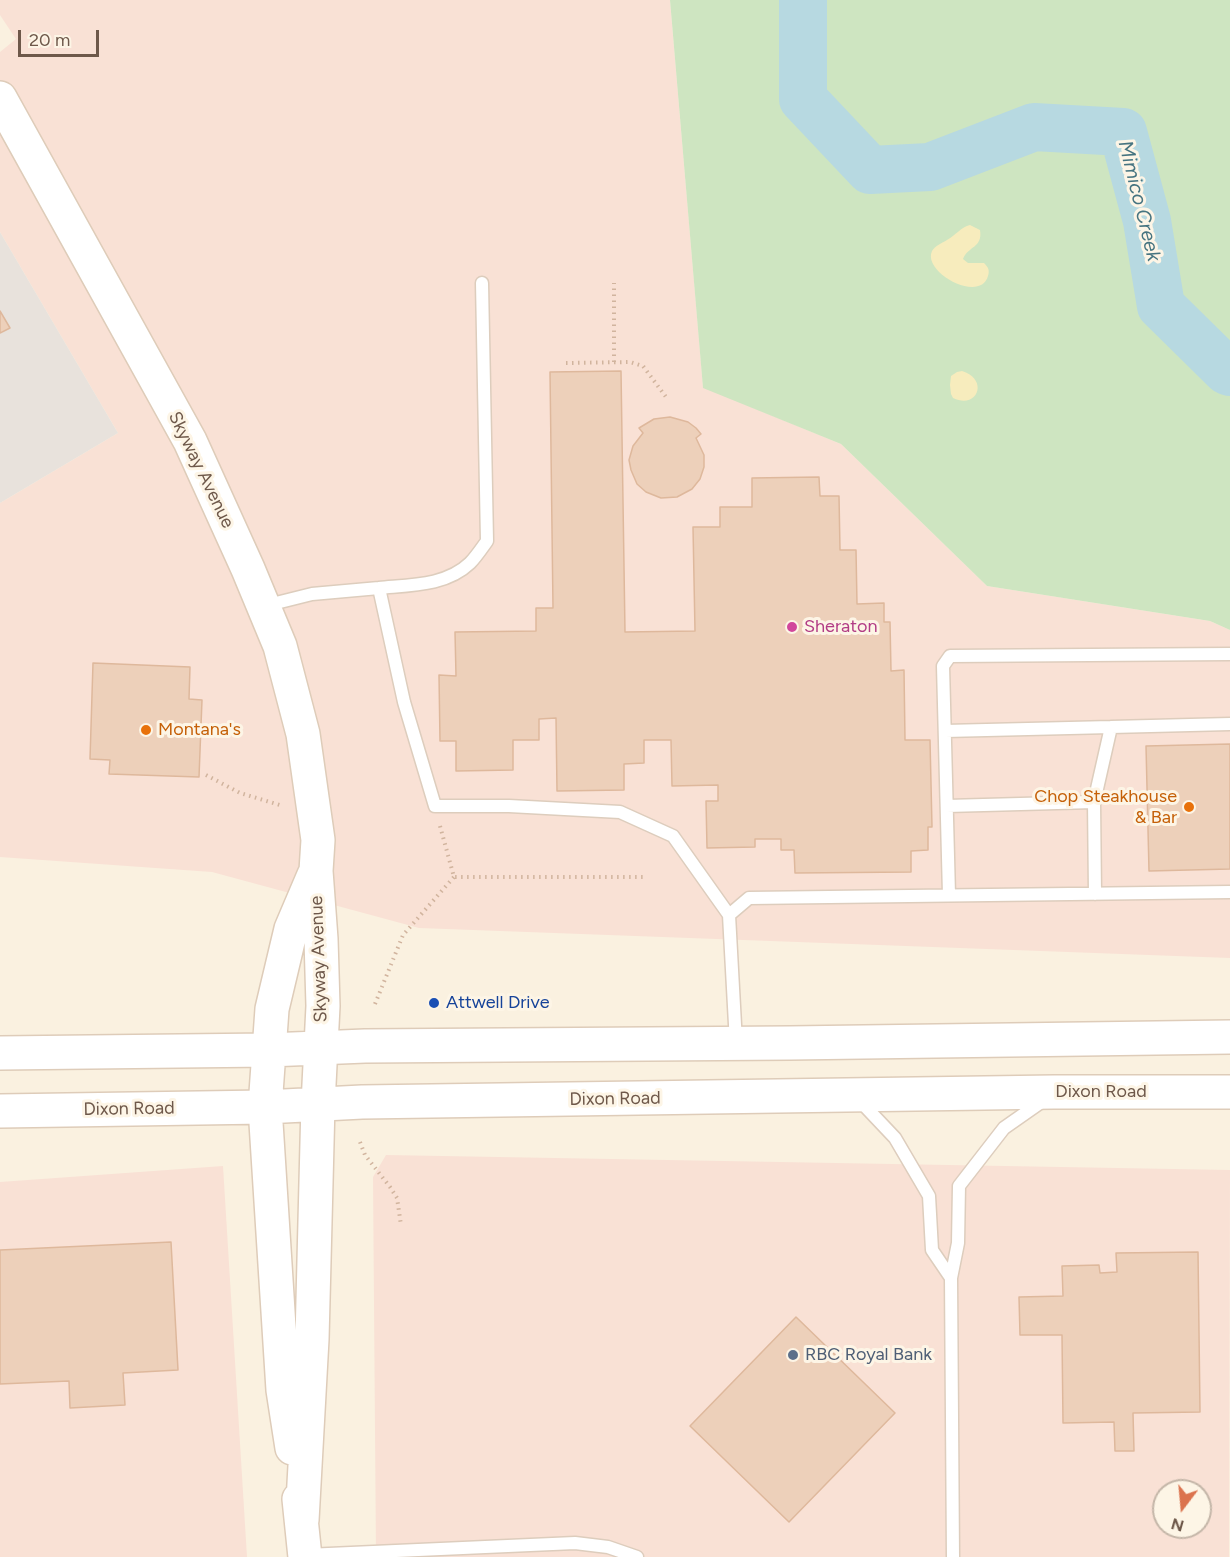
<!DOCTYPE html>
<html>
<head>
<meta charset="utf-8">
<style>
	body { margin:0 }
	#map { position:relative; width:1230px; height:1557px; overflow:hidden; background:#faf1e0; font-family:Figtree,sans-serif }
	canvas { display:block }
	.north { position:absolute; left:1152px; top:1479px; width:60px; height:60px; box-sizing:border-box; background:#fdf5e6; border:2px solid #c4b6a8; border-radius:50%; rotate:196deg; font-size:16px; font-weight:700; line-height:24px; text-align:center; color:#6e584a }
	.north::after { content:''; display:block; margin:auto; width:21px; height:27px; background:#db734e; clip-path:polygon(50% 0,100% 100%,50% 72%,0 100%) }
	.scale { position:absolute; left:18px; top:30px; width:81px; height:27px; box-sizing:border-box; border:3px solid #6e584a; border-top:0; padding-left:8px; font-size:18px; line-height:21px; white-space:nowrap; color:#6e584a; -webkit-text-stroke:4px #fdf5e6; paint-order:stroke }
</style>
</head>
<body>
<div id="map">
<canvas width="1230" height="1557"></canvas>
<div class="north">N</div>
<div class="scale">20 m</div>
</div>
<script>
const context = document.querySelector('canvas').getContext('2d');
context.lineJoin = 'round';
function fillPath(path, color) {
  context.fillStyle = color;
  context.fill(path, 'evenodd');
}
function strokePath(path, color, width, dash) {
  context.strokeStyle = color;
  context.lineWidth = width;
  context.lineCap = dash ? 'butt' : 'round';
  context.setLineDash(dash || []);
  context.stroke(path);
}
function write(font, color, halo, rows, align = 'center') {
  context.font = font + ' Figtree,sans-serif';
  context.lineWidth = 6;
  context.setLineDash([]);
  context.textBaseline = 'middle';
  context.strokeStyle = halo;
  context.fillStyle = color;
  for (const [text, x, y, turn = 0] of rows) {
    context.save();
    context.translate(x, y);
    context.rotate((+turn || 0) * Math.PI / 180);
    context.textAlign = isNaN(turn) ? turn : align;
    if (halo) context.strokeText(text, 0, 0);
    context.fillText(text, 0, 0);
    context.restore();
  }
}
const commercial = new Path2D(`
	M0,0H670L703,387L841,444L987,586L1210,621L1230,630V958L419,928L212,872L0,857V503L118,433L0,232V52L16,39L0,15Z
	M386,1155L1230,1170L1229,1557H376L373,1177ZM1164,1491H1200V1527H1164Z
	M223,1166L247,1557H0V1182Z`);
const industrial = new Path2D(`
	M0,232L118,433L0,503Z`);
const green = new Path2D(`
	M670,0H1230V630L1210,621L987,586L841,444L703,388Z`);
const sand = new Path2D(`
	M970,225L980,230C983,248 968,246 963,259L968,263H984C988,267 990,270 988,276C980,304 922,272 932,251C935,246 942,243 947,240C956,235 961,227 970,225Z
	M962,371C989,379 978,410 953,398L951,394L950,385L951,376L957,372Z`);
const river = new Path2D(`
	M803,0V99L870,170L930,167L1034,127L1123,132L1147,221L1161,306L1227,371L1230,372`);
const building = new Path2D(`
	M0,311L10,328L0,333Z
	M621,371L625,632L695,631L693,527H720V507H752V478L819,477L820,496H839L840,550H856L857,604L884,603V622H890L891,671L904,670L905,740H930L932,827H928V850L911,851V872L795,873L794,850H781V839H755V847L707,848L706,801H718V785L672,786L671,740H644V763L624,764V790L557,791L556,718L539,719V740H513V770L456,771V741H440L439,675L456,676L455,632L536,631V608H553L550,372Z
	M670,417L688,422L696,428L701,434L696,438L704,455V467L700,479L692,489L677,497L661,498L646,492L637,484L631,470L629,460L633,446L643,433L639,428L654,419Z
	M93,663L190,667L189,699L202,700L199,777L109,774L110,760L90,759Z
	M1230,744V869L1149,871L1146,746Z
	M171,1242L178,1370L123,1373L125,1405L70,1408L69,1381L0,1384V1250Z
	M1198,1252L1200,1412L1133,1413L1134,1451H1115L1114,1422L1063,1423L1062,1335H1020L1019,1297L1063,1296L1062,1266L1099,1265L1100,1273L1117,1272L1116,1253Z
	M796,1317L895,1413L789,1522L690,1426Z`);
const path = new Path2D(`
	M614,362V283
	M566,363L630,362L643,366L666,397
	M206,775L240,793L283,806
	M440,826L454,877H643
	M375,1004L403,935L454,877
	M360,1142L365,1155L390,1187L397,1198L401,1225`);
const lane = new Path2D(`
	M379,588C410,585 446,586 470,563C476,557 482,548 487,541L482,283
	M264,606L312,594L379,588L404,702L435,806H509L620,812L673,836L729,915L736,1043
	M1111,727L1230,724
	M945,731L1111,727L1094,802
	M947,806L1094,802L1095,894
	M949,895L943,666L950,656L1230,654
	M729,915L749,898L1230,892
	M860,1101L895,1138L929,1196L932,1250L951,1278
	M306,1555L575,1543L608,1547L637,1557
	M953,1557L951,1278L958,1243L959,1186L1004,1128L1044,1100`);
const secondary = new Path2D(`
	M0,98L190,441L248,569L280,646L303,734L318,840L316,871L321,939L323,1006L318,1104L312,1339L302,1520
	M0,1053L269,1050L365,1046L790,1043L1230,1037
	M0,1111L265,1107L362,1102L1054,1092H1230
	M292,1448L283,1390L265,1107L272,1009L291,929L314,875
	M299,1499L305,1557`);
const markers = [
	[792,627,6,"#d1479c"],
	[146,730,6,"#e8710a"],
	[1189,807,6,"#e8710a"],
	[434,1003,6,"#1a4fb4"],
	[793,1355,6,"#5c6f8a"]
];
const streetNames = [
	["Skyway Avenue",201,470,64],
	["Skyway Avenue",319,959,-92],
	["Dixon Road",1101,1092],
	["Dixon Road",615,1099,-1],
	["Dixon Road",129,1109,-1]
];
const hotelNames = [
	["Sheraton",804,627]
];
const foodNames = [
	["Montana's",158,730],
	["Chop Steakhouse",1177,797,"right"],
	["& Bar",1177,818,"right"]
];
const transitNames = [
	["Attwell Drive",446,1003]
];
const serviceNames = [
	["RBC Royal Bank",805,1355]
];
const waterNames = [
	["Mimico Creek",1139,201,76]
];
fillPath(commercial, '#f9e1d5');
fillPath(industrial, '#e8e2dc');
fillPath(green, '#cee5c1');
fillPath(sand, '#f7ecbd');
strokePath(river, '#b7d9e1', 48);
fillPath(building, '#edd0ba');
strokePath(building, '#deb89c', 1.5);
strokePath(lane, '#ddcdbd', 15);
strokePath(secondary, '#deccb9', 36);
strokePath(path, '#d1b49e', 4, [1.5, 4.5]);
strokePath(lane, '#fff', 12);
strokePath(secondary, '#fff', 33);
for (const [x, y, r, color] of markers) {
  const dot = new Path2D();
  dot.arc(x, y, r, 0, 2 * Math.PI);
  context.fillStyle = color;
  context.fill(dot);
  strokePath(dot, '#fdf5e6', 2);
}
write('18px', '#6e584a', '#fdf5e6', streetNames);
write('18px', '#b23c85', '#fdf5e6', hotelNames, 'left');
write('18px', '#c56008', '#fdf5e6', foodNames, 'left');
write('18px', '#164399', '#fdf5e6', transitNames, 'left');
write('18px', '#4e5e75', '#fdf5e6', serviceNames, 'left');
write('italic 20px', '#467480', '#fdf5e6', waterNames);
</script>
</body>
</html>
